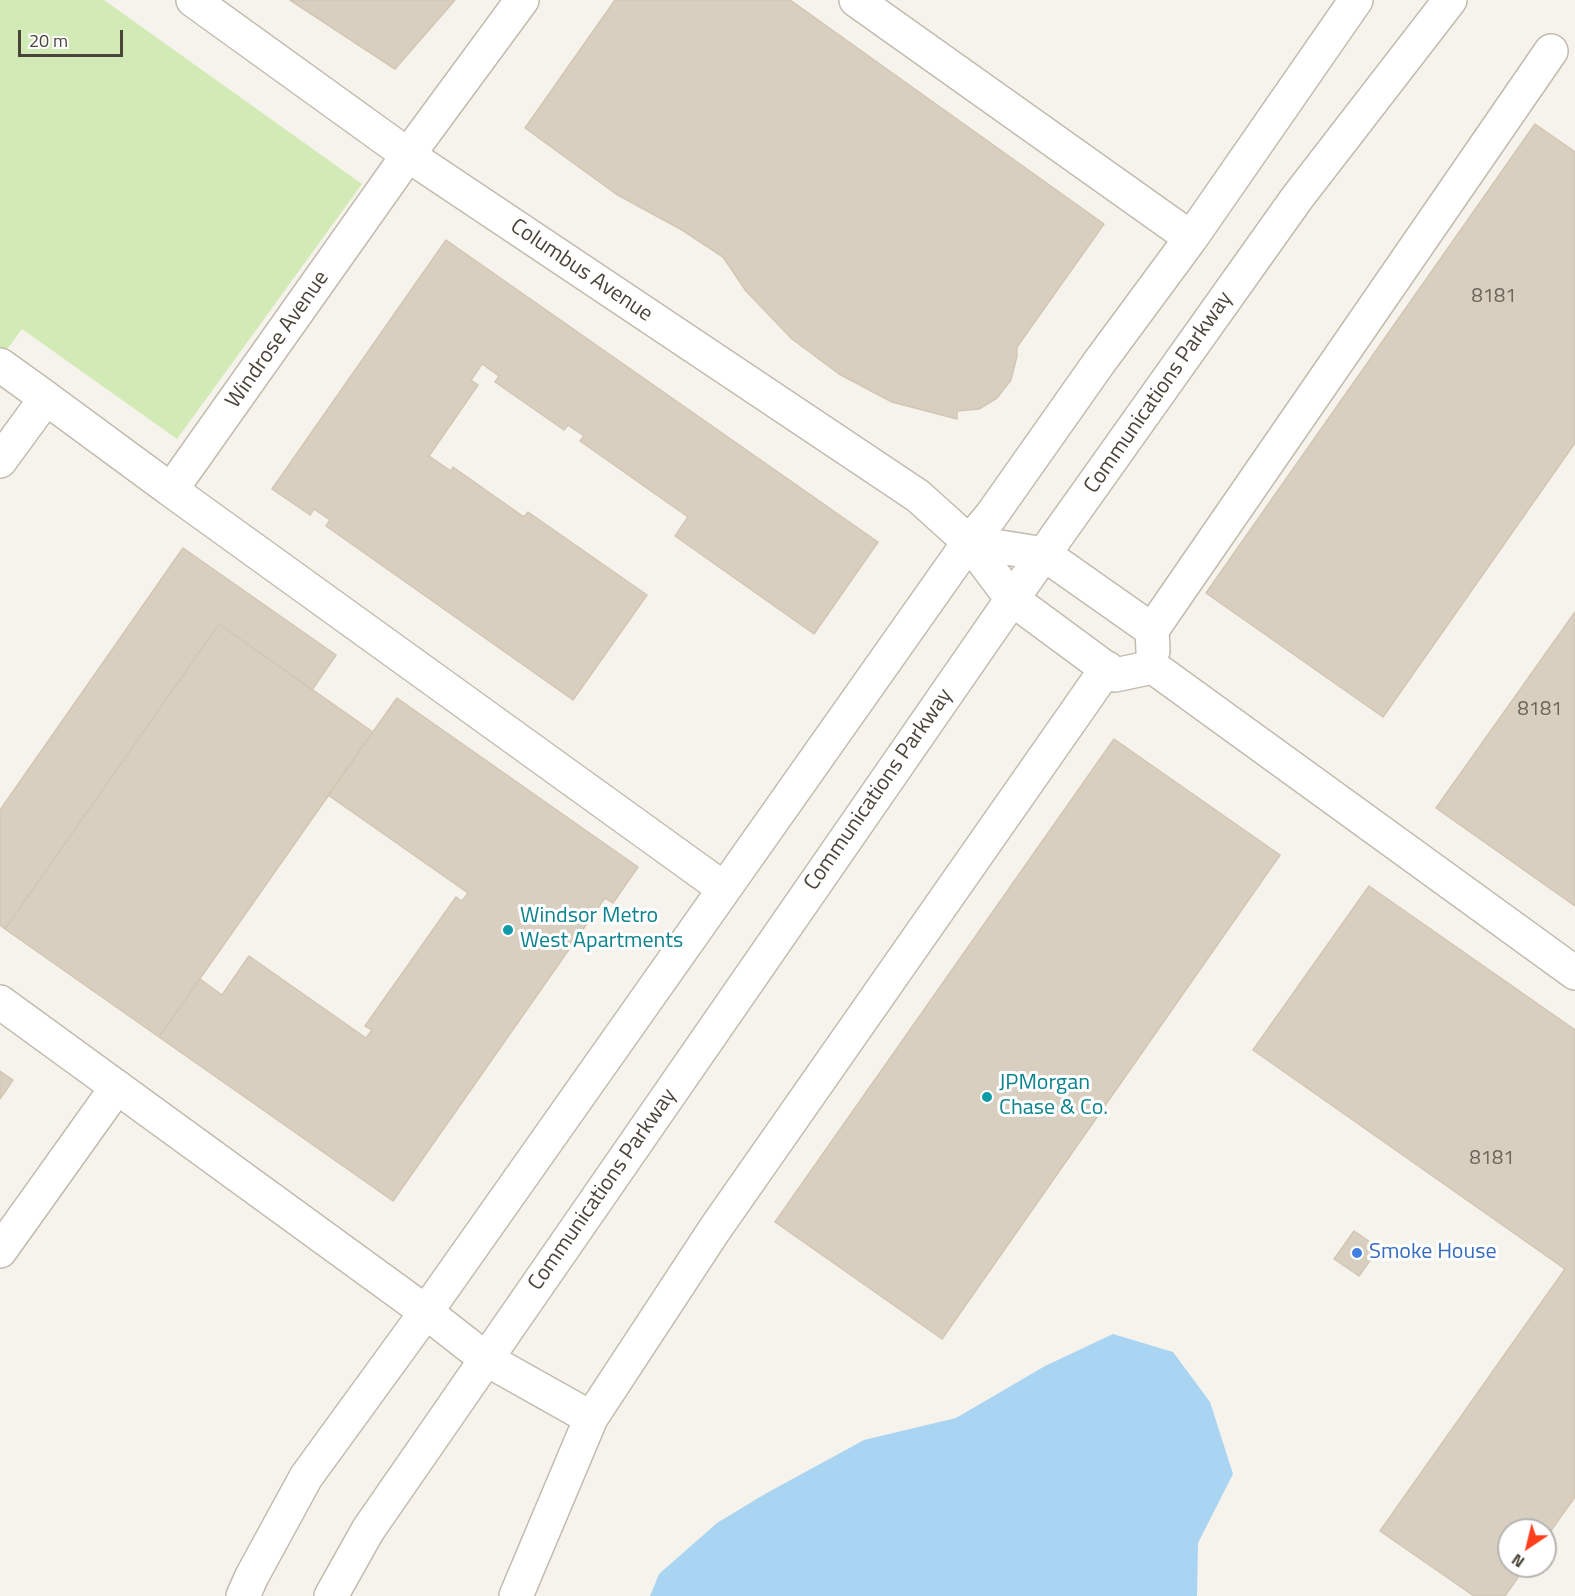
<!DOCTYPE html>
<html>
<head>
<meta charset="utf-8">
<style>
	body { margin:0 }
	#map { position:relative; width:1575px; height:1596px; overflow:hidden; background:#f6f3ec; font-family:"Titillium Web",sans-serif }
	canvas { display:block }
	.north { position:absolute; left:1497px; top:1518px; width:60px; height:60px; box-sizing:border-box; background:#fff; border:2px solid #b7b4b0; border-radius:50%; rotate:215deg; font-size:16px; font-weight:700; line-height:24px; text-align:center; color:#4b4439 }
	.north::after { content:''; display:block; margin:auto; width:21px; height:27px; background:#fc3f1d; clip-path:polygon(50% 0,100% 100%,50% 72%,0 100%) }
	.scale { position:absolute; left:18px; top:30px; width:105px; height:27px; box-sizing:border-box; border:3px solid #4b4439; border-top:0; padding-left:8px; font-size:18px; line-height:21px; white-space:nowrap; color:#4b4439; -webkit-text-stroke:4px #fff; paint-order:stroke }
</style>
</head>
<body>
<div id="map">
<canvas width="1575" height="1596"></canvas>
<div class="north">N</div>
<div class="scale">20 m</div>
</div>
<script>
const context = document.querySelector('canvas').getContext('2d');
context.lineJoin = 'round';
function fillPath(path, color) {
  context.fillStyle = color;
  context.fill(path, 'evenodd');
}
function strokePath(path, color, width, dash) {
  context.strokeStyle = color;
  context.lineWidth = width;
  context.lineCap = dash ? 'butt' : 'round';
  context.setLineDash(dash || []);
  context.stroke(path);
}
function write(font, color, halo, rows, align = 'center') {
  context.font = font + ' "Titillium Web",sans-serif';
  context.lineWidth = 6;
  context.setLineDash([]);
  context.textBaseline = 'middle';
  context.strokeStyle = halo;
  context.fillStyle = color;
  for (const [text, x, y, turn = 0] of rows) {
    context.save();
    context.translate(x, y);
    context.rotate((+turn || 0) * Math.PI / 180);
    context.textAlign = isNaN(turn) ? turn : align;
    if (halo) context.strokeText(text, 0, 0);
    context.fillText(text, 0, 0);
    context.restore();
  }
}
const green = new Path2D(`
	M0,0H104L362,184L177,439L22,329L0,359Z`);
const water = new Path2D(`
	M1113,1334L1173,1352L1210,1402L1233,1474L1198,1543L1197,1596H650L659,1574L717,1523L765,1494L864,1440L956,1418L1045,1366Z`);
const building = new Path2D(`
	M290,0H455L395,69Z
	M615,0H790L1104,224L1017,347V356L1011,380L997,398L979,409L957,411V419L892,402L839,374L792,339L746,291L723,257L682,230L616,194L525,128Z
	M1535,124L1575,152V443L1383,717L1206,593Z
	M446,240L878,542L814,634L675,536L688,517L580,441L584,436L568,425L564,430L495,382L499,376L482,364L471,380L478,385L429,456L451,471L453,467L524,517L528,512L647,595L573,700L326,526L330,520L314,509L310,515L272,489Z
	M183,548L336,655L312,690L219,624L5,929L0,925V810Z
	M1575,612V906L1436,808Z
	M219,624L373,732L159,1037L5,929Z
	M397,698L638,867L613,903L605,898L393,1201L159,1037L200,979L222,995L249,956L366,1038L372,1030L365,1026L456,897L462,901L468,893L328,795Z
	M1114,739L1280,855L942,1339L775,1222Z
	M1369,886L1575,1030V1497L1545,1539V1530H1509V1566H1526L1505,1596H1474L1380,1531L1565,1269L1253,1050Z
	M0,1071L13,1080L0,1099Z
	M1354,1231L1379,1248L1359,1276L1334,1259Z`);
const minor = new Path2D(`
	M193,0L408,155L918,496L969,542L1012,599L1115,675L1153,667L1575,973
	M856,0L1191,238
	M0,365L46,398
	M0,461L46,398L171,490L408,155L522,0
	M171,490L723,888
	M969,542L1044,554L1152,630L1153,651
	M1152,630L1551,51
	M0,1002L426,1312L486,1359L591,1418L715,1229L1107,668
	M0,1251L117,1087
	M243,1596L252,1576L306,1477L426,1312L969,542L991,516L1098,364L1191,238L1356,0
	M331,1596L368,1530L1012,599L1297,198L1450,0
	M516,1596L591,1418`);
const markers = [
	[508,930,6,"#0f9aa8"],
	[987,1097,6,"#0f9aa8"],
	[1357,1253,6,"#3f7fe0"]
];
const numberNames = [
	["8181",1494,297],
	["8181",1540,710],
	["8181",1492,1159]
];
const streetNames = [
	["Columbus Avenue",581,271,34],
	["Windrose Avenue",278,340,-55],
	["Communications Parkway",1159,393,-55],
	["Communications Parkway",879,790,-55],
	["Communications Parkway",603,1190,-55]
];
const cultureNames = [
	["Windsor Metro",520,917],
	["West Apartments",520,942],
	["JPMorgan",999,1084],
	["Chase & Co.",999,1109]
];
const shopNames = [
	["Smoke House",1369,1253]
];
fillPath(green, '#d2eab5');
fillPath(water, '#a9d4f2');
fillPath(building, '#d8cfc1');
strokePath(building, '#d3c7b4', 1.5);
strokePath(minor, '#c2bbae', 36);
strokePath(minor, '#fff', 33);
for (const [x, y, r, color] of markers) {
  const dot = new Path2D();
  dot.arc(x, y, r, 0, 2 * Math.PI);
  context.fillStyle = color;
  context.fill(dot);
  strokePath(dot, '#fff', 2);
}
write('20px', '#6e675b', null, numberNames);
write('22px', '#4b4439', '#fff', streetNames);
write('22px', '#0d838f', '#fff', cultureNames, 'left');
write('22px', '#366cbe', '#fff', shopNames, 'left');
</script>
</body>
</html>
